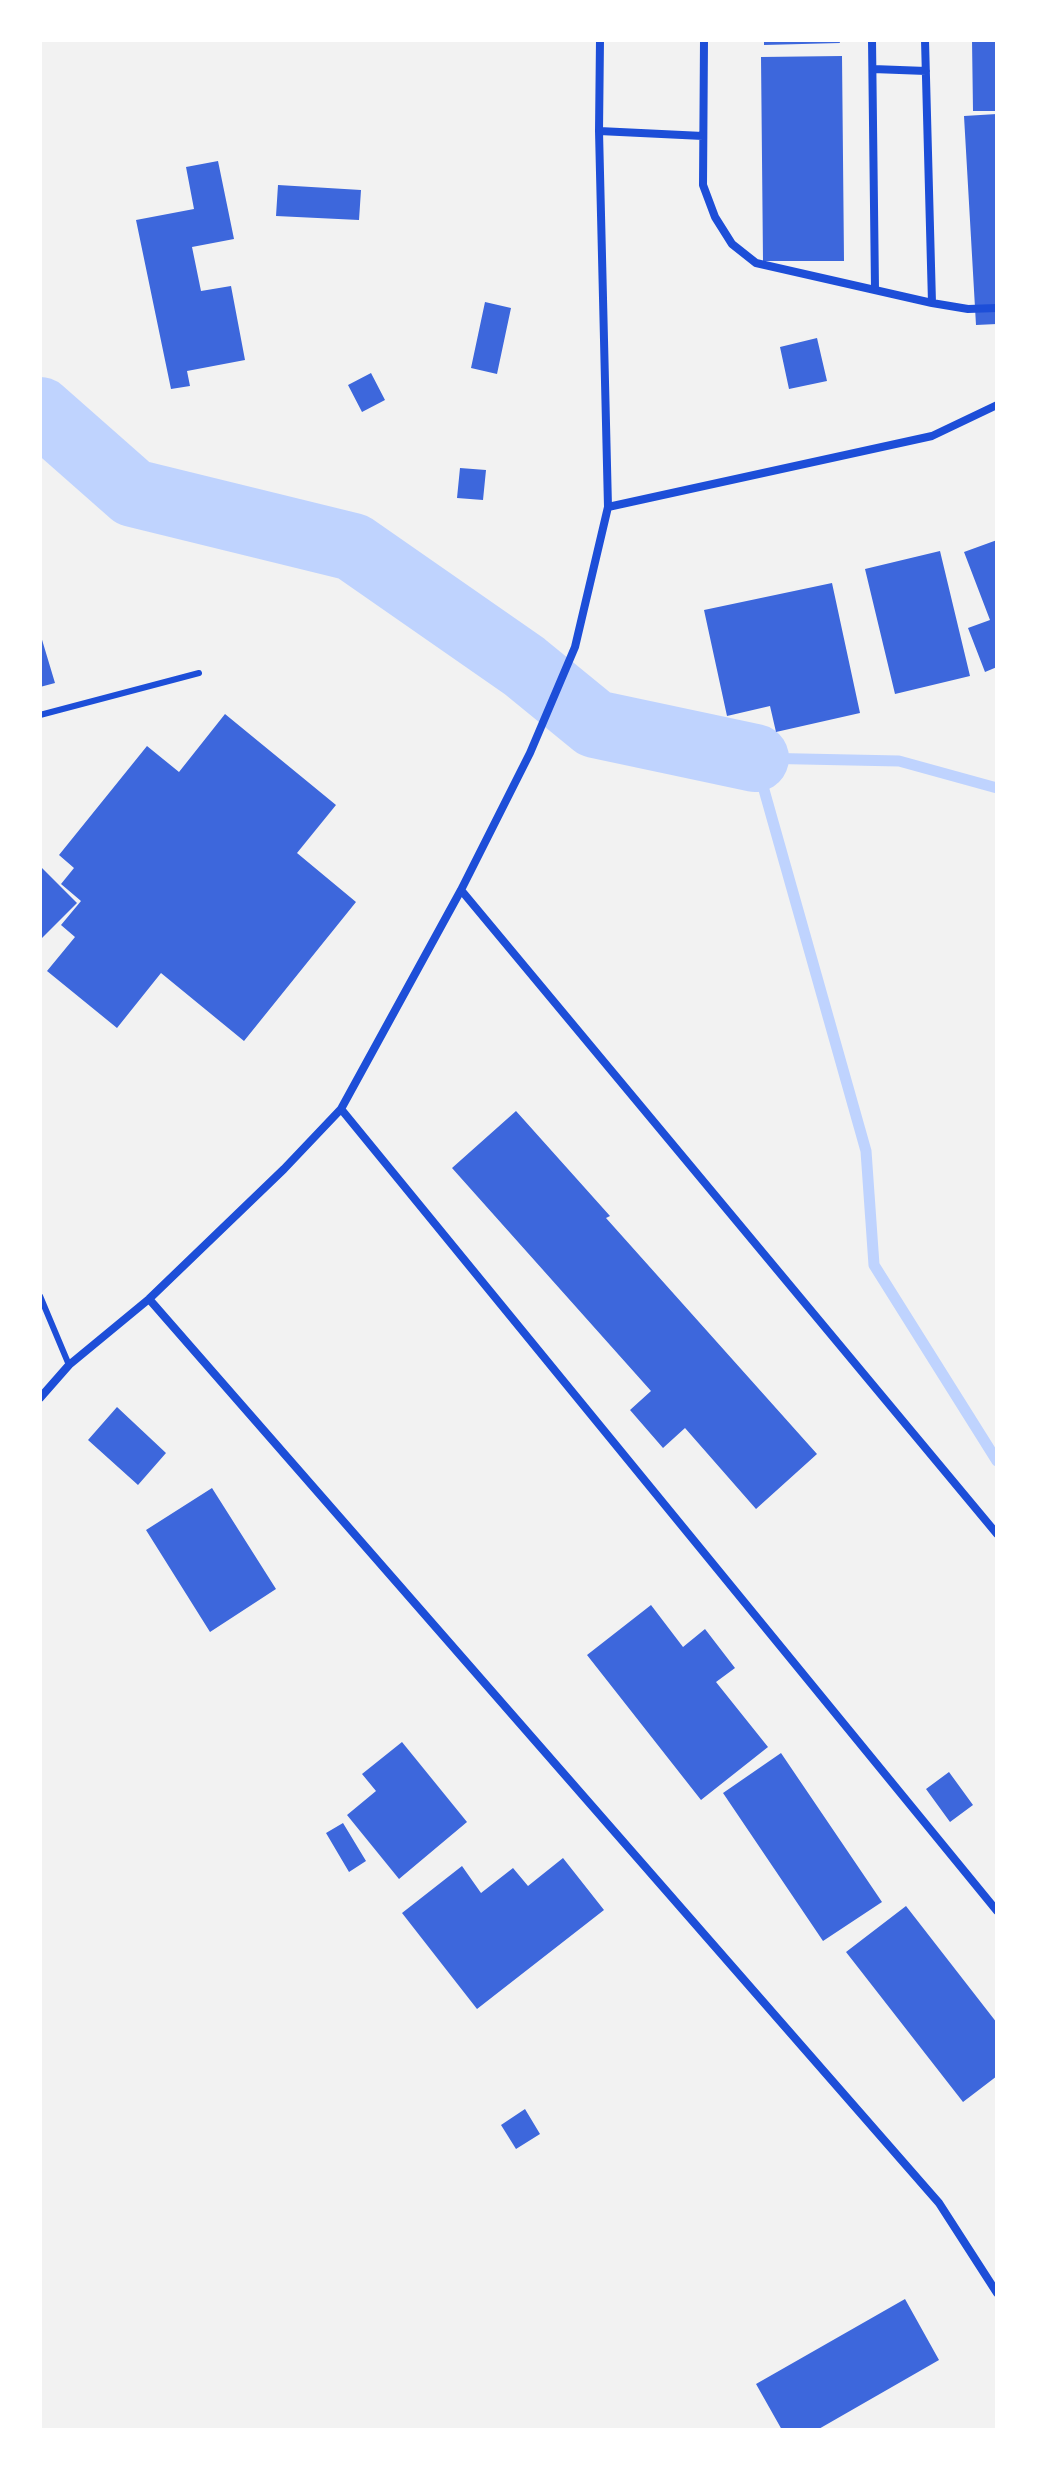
<!DOCTYPE html>
<html>
<head>
<meta charset="utf-8">
<style>
	body { margin:0 }
	#map { position:relative; width:1037px; height:2470px; overflow:hidden; background:#f2f2f2; font-family:"Asap Condensed",sans-serif }
	canvas { display:block }
	.frame { position:absolute; inset:0; border:42px solid #fff; pointer-events:none }
</style>
</head>
<body>
<div id="map">
<canvas width="1037" height="2470"></canvas>
<div class="frame"></div>
</div>
<script>
const context = document.querySelector('canvas').getContext('2d');
context.lineJoin = 'round';
function strokePath(path, color, width, dash) {
  context.strokeStyle = color;
  context.lineWidth = width;
  context.lineCap = dash ? 'butt' : 'round';
  context.setLineDash(dash || []);
  context.stroke(path);
}
function fillPath(path, color) {
  context.fillStyle = color;
  context.fill(path, 'evenodd');
}
const stream = new Path2D(`
	M997,788L899,761L755,758L866,1151L874,1265L997,1461`);
const river = new Path2D(`
	M40,411L133,493L353,547L524,666L595,724L755,758`);
const building = new Path2D(`
	M764,40H839L840,43L764,45Z
	M972,40H997V111H973Z
	M842,56L844,261H763L761,57Z
	M997,114V324L976,325L964,116Z
	M218,161L234,239L192,247L201,291L231,286L245,360L187,371L190,386L171,389L136,220L194,209L186,167Z
	M278,185L361,190L359,220L276,216Z
	M485,302L511,308L497,374L471,368Z
	M817,338L827,381L789,389L780,347Z
	M371,373L385,400L362,412L348,385Z
	M460,468L486,470L483,500L457,498Z
	M997,540V667L985,672L968,628L990,620L964,552Z
	M940,551L970,676L895,694L865,569Z
	M832,583L860,713L776,732L770,706L727,716L704,610Z
	M40,633L55,683L40,687Z
	M225,714L336,805L297,853L356,902L244,1041L161,973L117,1028L47,971L75,937L61,925L81,901L61,884L74,868L59,855L147,746L179,772Z
	M40,866L77,903L40,940Z
	M516,1111L610,1216L606,1218L817,1454L756,1509L685,1428L663,1448L630,1410L651,1391L452,1168Z
	M117,1407L166,1453L138,1485L88,1440Z
	M212,1488L276,1589L210,1632L146,1530Z
	M651,1605L683,1647L705,1629L735,1668L716,1682L768,1747L701,1800L587,1655Z
	M402,1742L467,1822L399,1879L347,1815L376,1791L362,1774Z
	M781,1753L882,1902L823,1941L723,1793Z
	M949,1772L973,1805L950,1822L926,1789Z
	M343,1823L366,1861L349,1872L326,1833Z
	M563,1858L604,1910L477,2009L402,1913L462,1866L481,1893L513,1868L528,1886Z
	M906,1906L997,2023V2076L963,2102L846,1952Z
	M525,2109L540,2134L516,2149L501,2125Z
	M905,2299L939,2360L817,2430H782L756,2384Z`);
const service = new Path2D(`
	M40,715L199,673
	M40,1296L69,1365`);
const minor = new Path2D(`
	M704,40L703,185L715,217L732,244L756,263L932,303L968,309L997,308
	M872,40L875,289
	M925,40L932,303
	M873,69L926,71
	M599,131L703,136
	M608,507L932,436L997,405
	M461,890L997,1534
	M341,1109L997,1911
	M149,1299L939,2203L997,2293
	M40,1398L69,1365L149,1299L284,1169L341,1109L461,890L530,753L575,647L608,507L599,131L600,40`);
strokePath(stream, '#bfd3fe', 11);
strokePath(river, '#bfd3fe', 68);
fillPath(building, '#3d67dc');
strokePath(service, '#1d4ed8', 6);
strokePath(minor, '#1d4ed8', 8);
</script>
</body>
</html>
